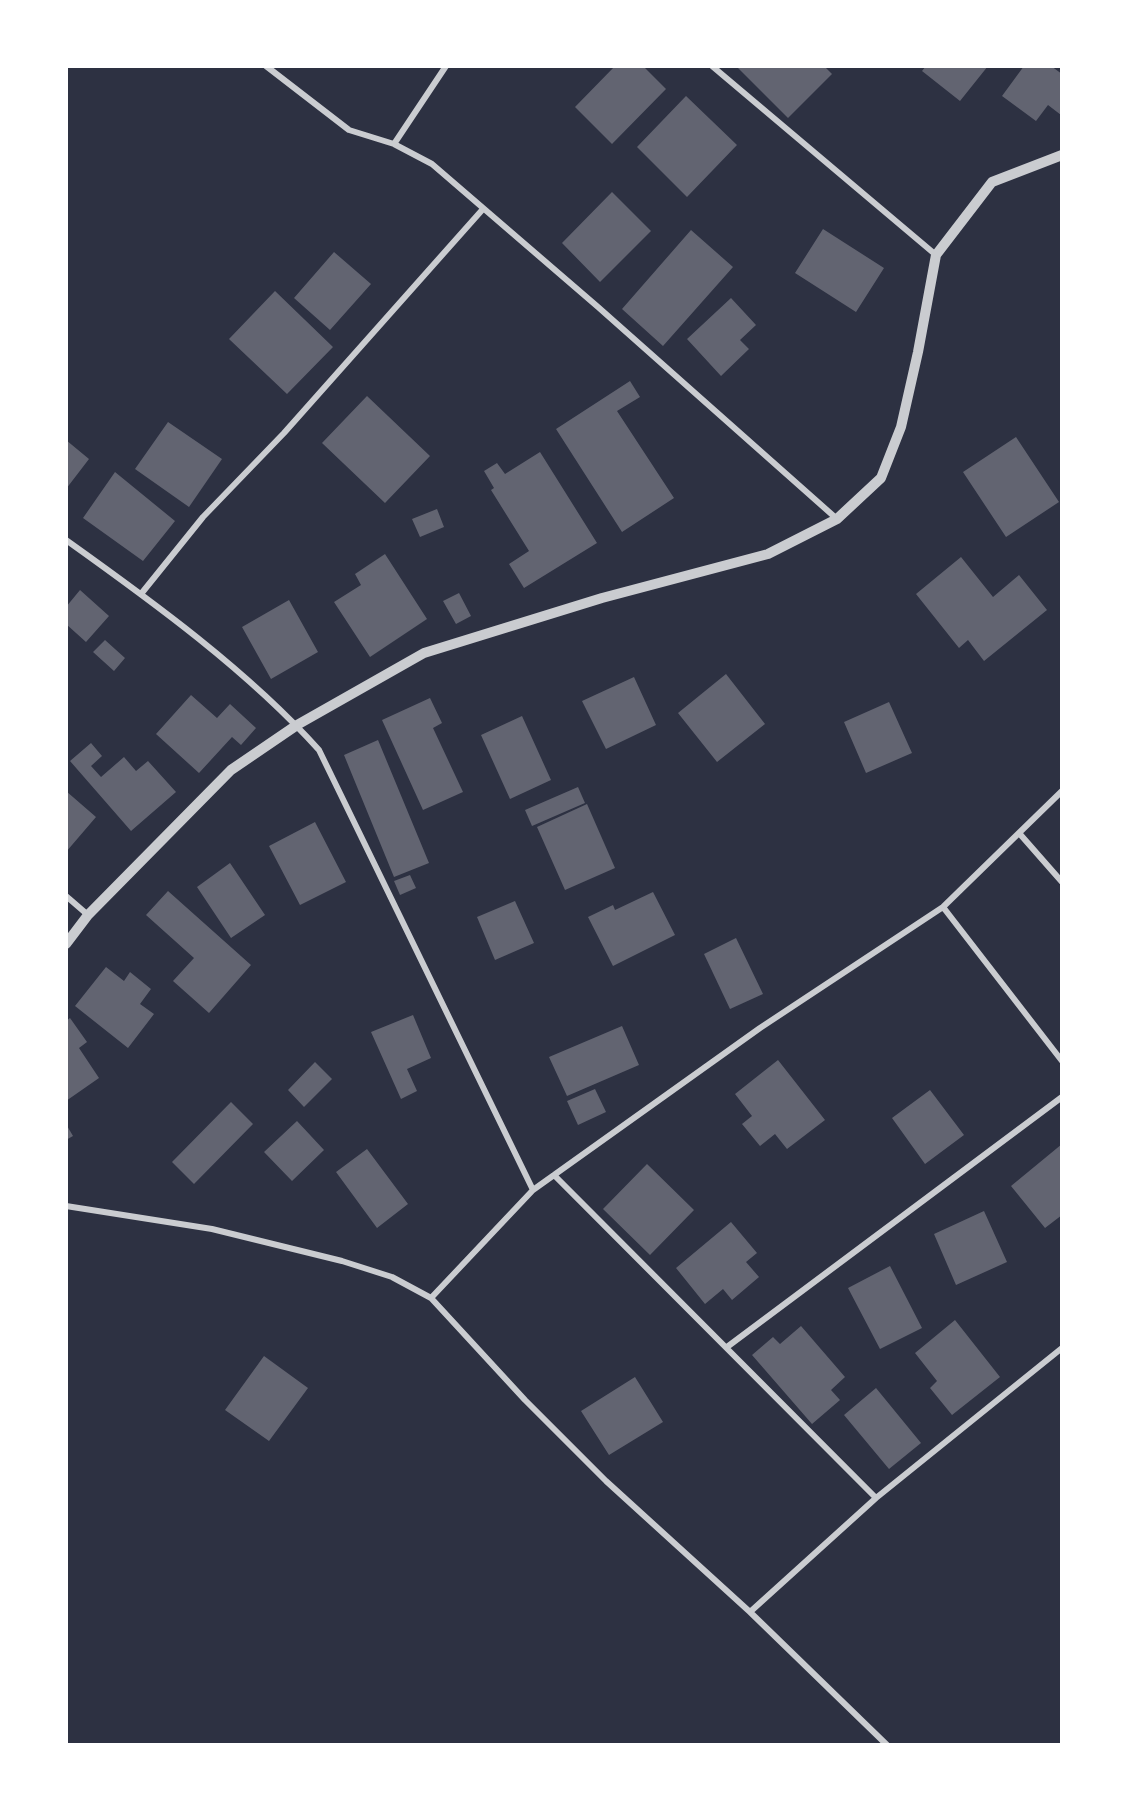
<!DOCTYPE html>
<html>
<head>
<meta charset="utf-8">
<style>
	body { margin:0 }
	#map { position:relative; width:1128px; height:1811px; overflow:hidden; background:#2d3142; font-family:"Roboto Condensed",sans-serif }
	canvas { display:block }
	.frame { position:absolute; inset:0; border:68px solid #fff; pointer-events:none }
</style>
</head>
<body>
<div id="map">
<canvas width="1128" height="1811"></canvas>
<div class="frame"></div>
</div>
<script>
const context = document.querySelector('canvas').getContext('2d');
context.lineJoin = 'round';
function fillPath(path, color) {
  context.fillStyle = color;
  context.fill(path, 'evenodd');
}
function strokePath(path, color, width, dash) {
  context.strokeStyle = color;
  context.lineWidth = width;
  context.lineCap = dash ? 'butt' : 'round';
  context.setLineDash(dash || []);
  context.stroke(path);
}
const building = new Path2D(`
	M615,66H643L666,89L612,144L575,107Z
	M736,66H824L832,74L788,118Z
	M926,66H988L960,101L922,71Z
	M1024,66H1051L1062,74L1061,115L1048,105L1036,121L1002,96Z
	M686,96L737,145L687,197L637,147Z
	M612,192L651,231L600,282L562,243Z
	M823,229L884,268L856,312L795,273Z
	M691,230L733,267L663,346L622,309Z
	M334,252L371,284L330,330L294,298Z
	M275,291L333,347L287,394L229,339Z
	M731,298L756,325L740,340L749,349L721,376L687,339Z
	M630,381L640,397L617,411L674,498L622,532L556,429Z
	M367,396L430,456L385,503L322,443Z
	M168,422L222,459L189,507L135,469Z
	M1016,437L1059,502L1006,537L963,472Z
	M66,440L89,459L66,489Z
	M540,452L597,543L524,588L509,564L529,551L491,490L494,488L484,471L497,463L505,474Z
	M115,472L175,521L143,561L83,518Z
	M437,509L444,527L420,537L412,519Z
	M385,554L427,619L370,657L334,602L361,585L355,574Z
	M961,557L993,597L1019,575L1047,610L984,661L968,640L959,648L916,594Z
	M80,590L109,616L86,642L66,624V607Z
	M459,593L471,616L456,624L443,601Z
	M289,600L318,652L271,679L242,627Z
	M105,640L125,658L114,671L93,652Z
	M726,674L765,724L717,762L678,713Z
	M634,677L656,725L606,749L582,701Z
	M191,695L217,718L230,704L256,728L241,745L232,737L199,773L156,734Z
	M430,698L442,723L433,728L463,792L423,810L382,720Z
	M889,702L912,753L866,773L844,722Z
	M522,716L551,780L510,799L481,735Z
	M378,740L429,863L394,877L344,755Z
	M91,743L102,756L91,766L101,777L124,757L136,771L148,761L176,792L131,831L70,761Z
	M578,787L585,803L532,826L525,810Z
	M66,791L96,817L66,852Z
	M587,804L615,868L565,890L537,827Z
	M315,822L346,882L300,905L269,846Z
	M230,863L265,915L231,938L197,887Z
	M410,875L416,888L400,895L394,881Z
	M168,891L251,965L209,1013L173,981L194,958L146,915Z
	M653,892L675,935L613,966L588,917L613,905L615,910Z
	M515,901L534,943L495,960L477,917Z
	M736,938L763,994L730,1009L704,954Z
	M106,967L124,981L130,972L151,989L140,1004L154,1014L128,1048L75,1006Z
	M413,1015L431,1058L407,1069L417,1091L401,1099L371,1032Z
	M70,1018L87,1042L79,1048L99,1078L66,1101V1021Z
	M622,1026L639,1065L567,1096L549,1057Z
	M778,1060L825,1120L787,1149L775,1134L760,1146L742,1124L752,1116L735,1094Z
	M315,1062L332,1079L304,1107L288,1090Z
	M595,1089L606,1112L578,1125L567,1101Z
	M930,1090L964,1135L925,1164L892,1118Z
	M231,1102L253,1124L194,1184L172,1162Z
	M297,1121L324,1150L292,1181L264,1152Z
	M66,1124L73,1136L66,1140Z
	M1062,1144V1215L1045,1228L1011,1186Z
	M367,1149L408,1204L377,1228L336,1172Z
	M647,1164L694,1210L650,1255L603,1209Z
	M984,1211L1007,1262L956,1285L934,1234Z
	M731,1222L757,1253L746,1262L759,1277L732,1300L723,1289L705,1304L676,1268Z
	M890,1266L922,1328L880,1349L848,1288Z
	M955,1320L1000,1377L952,1415L930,1388L937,1381L915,1353Z
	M801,1326L845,1377L831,1390L840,1400L812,1424L752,1355L773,1337L780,1344Z
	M264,1356L308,1388L269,1441L225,1410Z
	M635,1377L663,1422L609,1455L581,1411Z
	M876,1388L921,1443L889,1469L844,1415Z`);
const minor = new Path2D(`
	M266,66L349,130L394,144L432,164L598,307L837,519
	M712,66L936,255
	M394,144L446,66
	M66,540C153,602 248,671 319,750L533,1190
	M141,594L203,517L284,433L483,209
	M1019,833L1062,882
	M66,896L88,915
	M943,907L1062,1061
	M554,1175L876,1498
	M66,1206L212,1229L342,1261L392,1277L431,1298L525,1400L606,1481L750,1612L887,1745
	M431,1298L533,1190L760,1028L943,907L1062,791
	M727,1347L1062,1097
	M750,1612L876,1498L1062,1348`);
const tertiary = new Path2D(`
	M66,944L88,915L231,770L297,725L424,653L602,598L768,554L837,519L881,478L901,427L918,352L936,255L992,182L1062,155`);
fillPath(building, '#626471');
strokePath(minor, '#caccd0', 6);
strokePath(tertiary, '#caccd0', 10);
</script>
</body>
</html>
